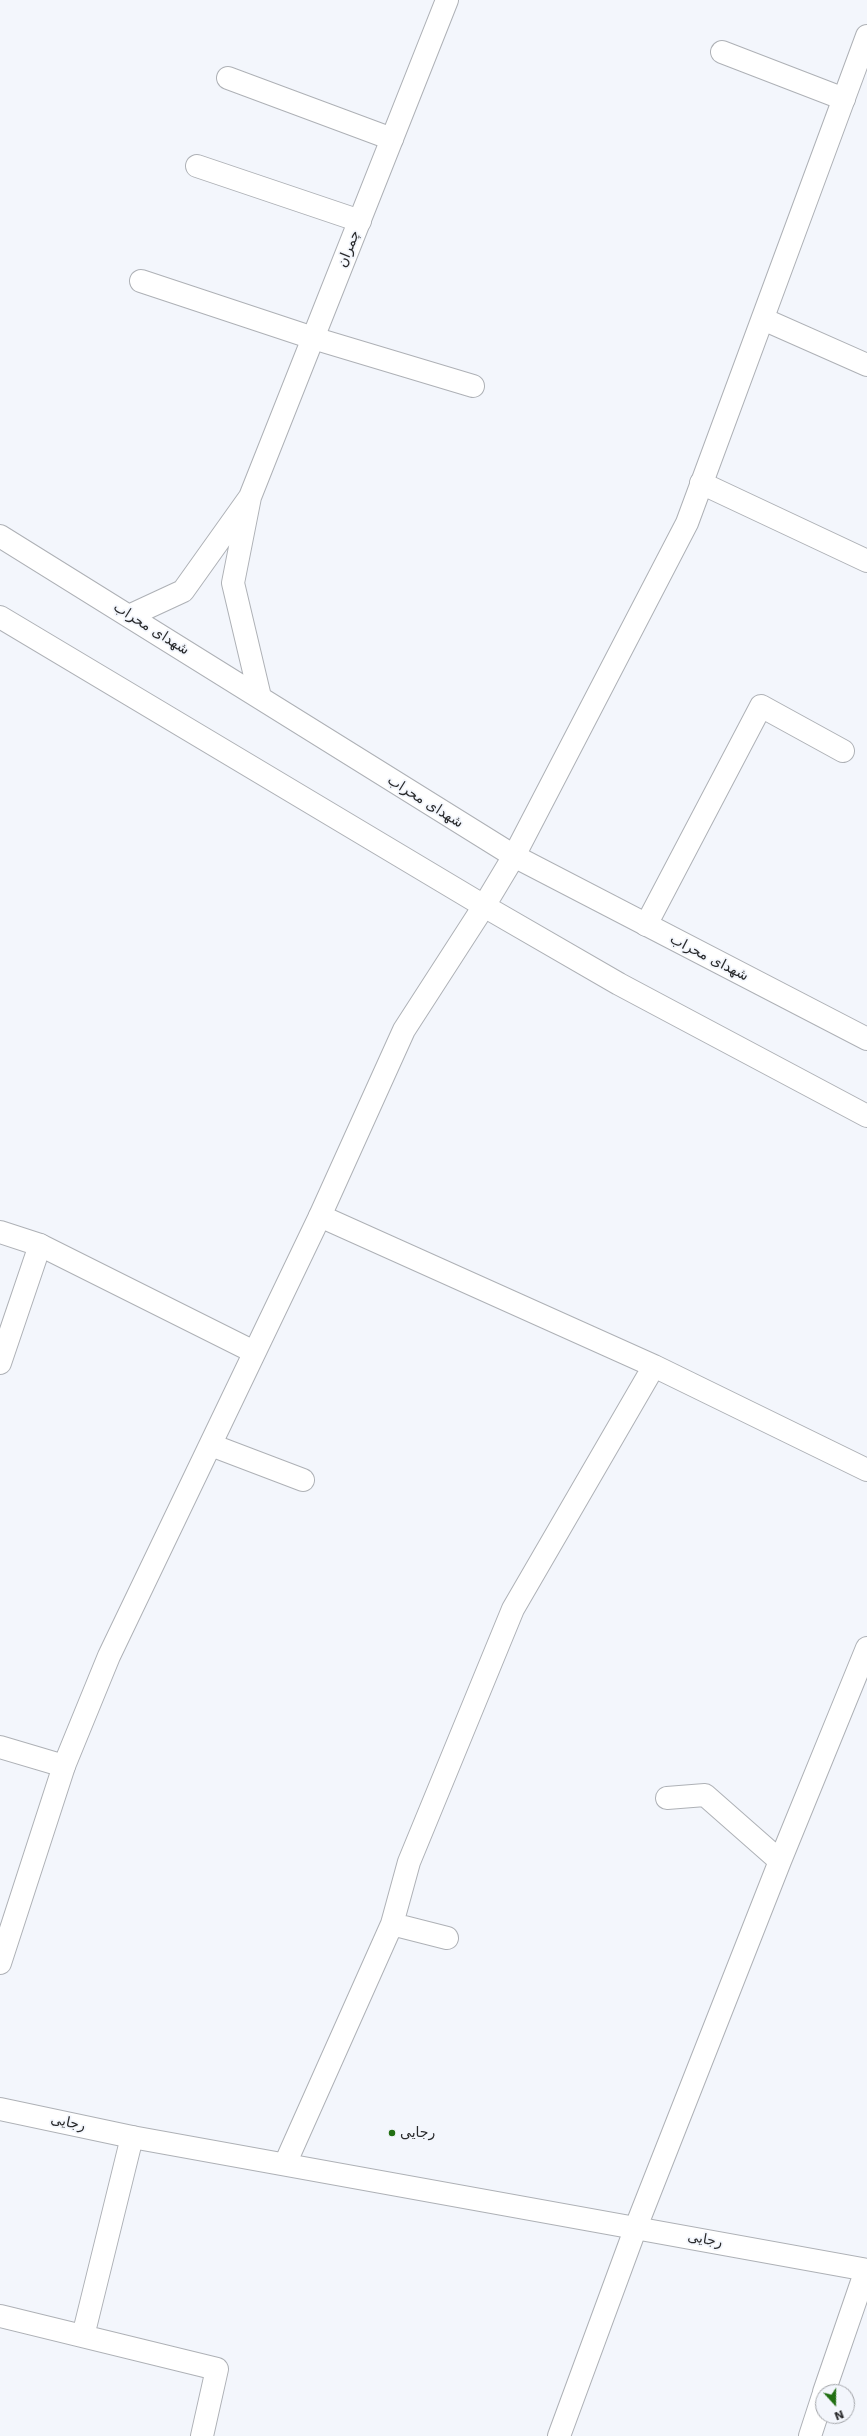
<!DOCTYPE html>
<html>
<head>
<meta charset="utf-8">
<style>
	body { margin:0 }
	#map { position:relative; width:867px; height:2436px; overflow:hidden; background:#f3f6fc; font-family:"DejaVu Sans",sans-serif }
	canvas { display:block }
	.north { position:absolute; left:815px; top:2384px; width:40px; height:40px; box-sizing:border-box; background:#f3f6fc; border:1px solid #a2a4a8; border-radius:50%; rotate:159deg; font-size:11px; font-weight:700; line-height:16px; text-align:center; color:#28292b }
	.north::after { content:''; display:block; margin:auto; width:14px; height:18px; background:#216f13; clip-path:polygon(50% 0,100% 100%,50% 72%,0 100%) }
</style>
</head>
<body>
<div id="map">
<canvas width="867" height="2436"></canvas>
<div class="north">N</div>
</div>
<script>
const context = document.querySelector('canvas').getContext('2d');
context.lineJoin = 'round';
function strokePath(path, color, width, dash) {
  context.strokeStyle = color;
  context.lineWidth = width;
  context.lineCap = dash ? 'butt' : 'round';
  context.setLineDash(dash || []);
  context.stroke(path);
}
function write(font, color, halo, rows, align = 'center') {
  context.font = font + ' "DejaVu Sans","Noto Naskh Arabic",sans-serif';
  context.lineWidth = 3.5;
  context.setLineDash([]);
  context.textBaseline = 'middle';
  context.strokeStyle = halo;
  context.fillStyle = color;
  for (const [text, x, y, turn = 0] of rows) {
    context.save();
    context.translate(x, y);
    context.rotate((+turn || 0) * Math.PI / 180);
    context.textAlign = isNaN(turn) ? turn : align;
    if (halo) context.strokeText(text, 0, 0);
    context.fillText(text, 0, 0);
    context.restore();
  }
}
const service = new Path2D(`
	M722,52L844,99
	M228,78L392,139
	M197,166L360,221
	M141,281L313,338L473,386
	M763,319L867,365
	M701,483L867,561
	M646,925L761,706L843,751
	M320,1216L654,1366L867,1470
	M0,1363L40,1245
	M211,1445L303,1480
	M0,1747L64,1766
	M667,1798L705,1795L780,1861
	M392,1924L447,1938
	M285,2164L392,1924L409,1862L513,1609L654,1366
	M636,2227L780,1861L867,1648
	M0,2316L217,2369L202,2436
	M83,2336L132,2137`);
const minor = new Path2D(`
	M514,856L687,523L867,36
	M0,1232L40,1245L254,1352
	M0,1963L64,1766L109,1656L320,1216L404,1030L484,906
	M824,2392L866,2270
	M559,2436L636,2227
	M810,2436L823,2396`);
const tertiary = new Path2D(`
	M250,497L447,0
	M0,536L514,856L867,1039
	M129,616L183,591L250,497L233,583L260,697
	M0,617L484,906L619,984L867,1116
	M484,906L514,856
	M0,2109L132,2137L867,2270`);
const markers = [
	[392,2133,4,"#216f13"]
];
const streetNames = [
	["چمران",349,249,-68],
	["شهدای محراب",151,629,32],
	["شهدای محراب",425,802,32],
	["شهدای محراب",709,958,27],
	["رجایی",68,2123,12],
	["رجایی",705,2240,10]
];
const poiNames = [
	["رجایی",400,2133]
];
strokePath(service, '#aeb1b6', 24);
strokePath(minor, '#aeb1b6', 24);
strokePath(tertiary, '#aeb1b6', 24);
strokePath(service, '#fff', 22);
strokePath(minor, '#fff', 22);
strokePath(tertiary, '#fff', 22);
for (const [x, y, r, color] of markers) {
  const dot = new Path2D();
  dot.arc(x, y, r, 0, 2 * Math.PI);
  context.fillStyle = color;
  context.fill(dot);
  strokePath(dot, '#f3f6fc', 1.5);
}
write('14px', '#28292b', '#f3f6fc', streetNames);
write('14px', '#28292b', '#f3f6fc', poiNames, 'left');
</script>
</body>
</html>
